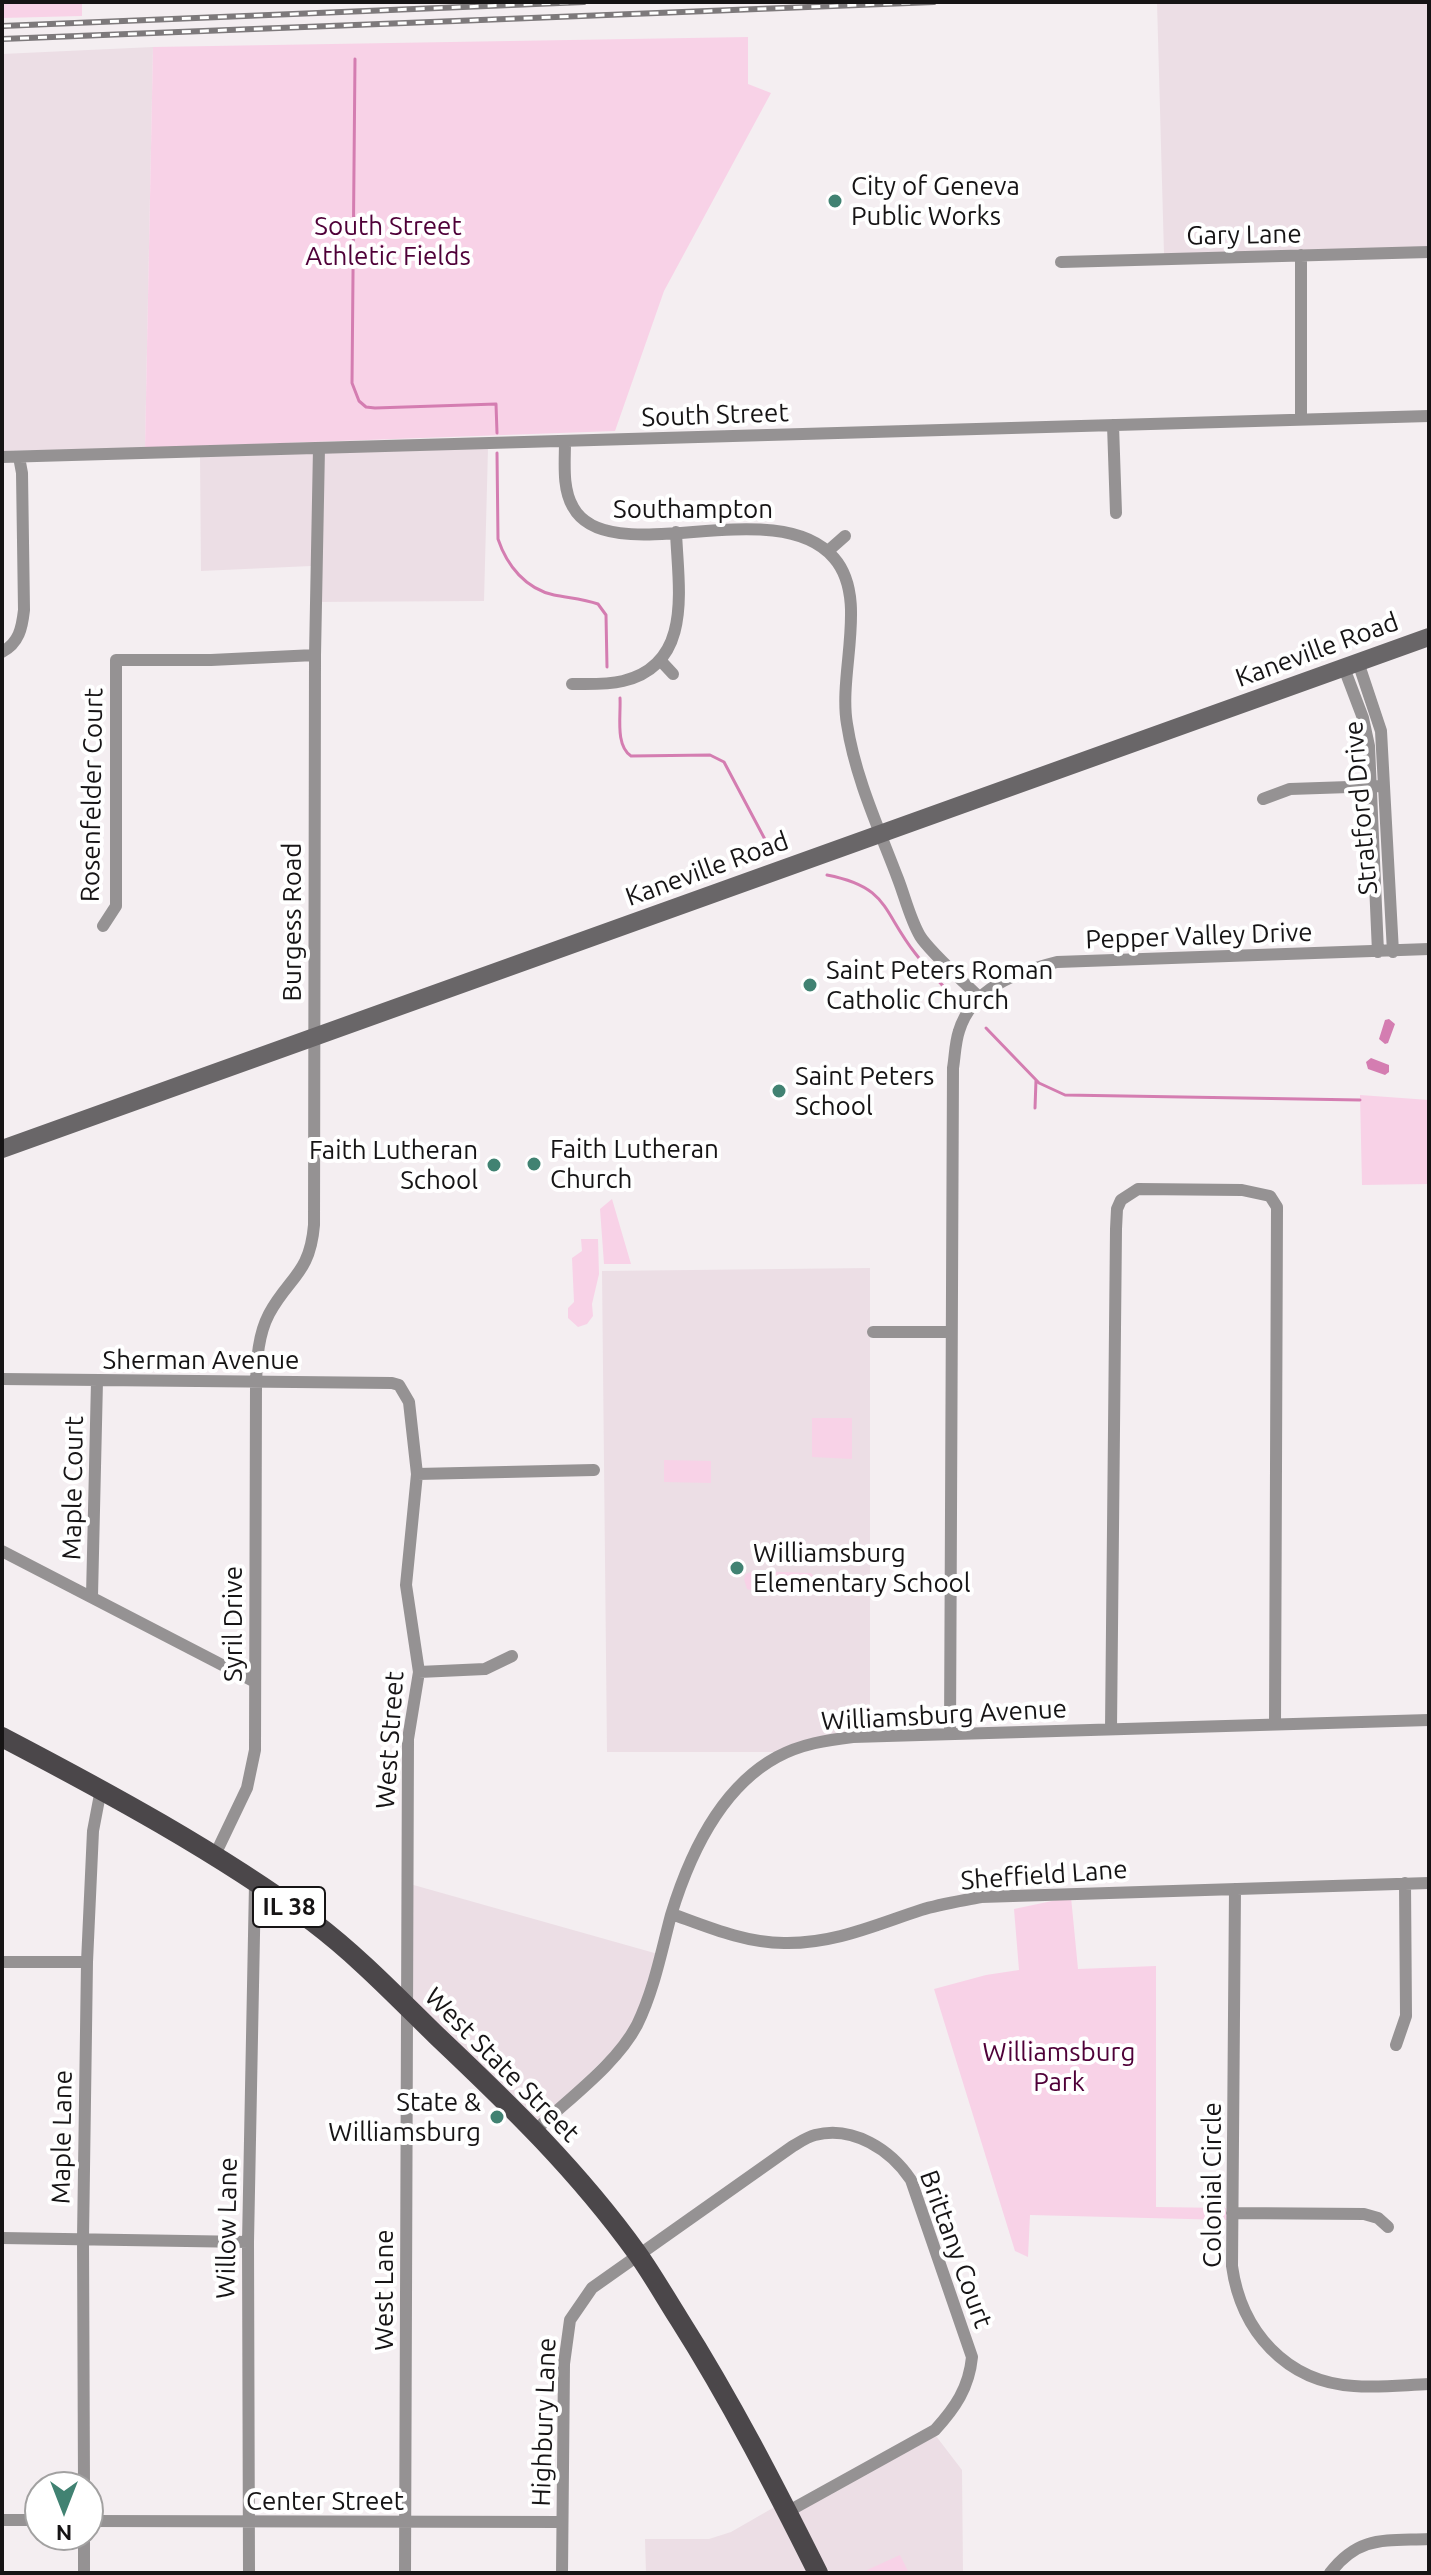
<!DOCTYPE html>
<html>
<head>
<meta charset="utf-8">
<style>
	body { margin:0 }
	#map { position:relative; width:1431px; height:2575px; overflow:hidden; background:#f4eef1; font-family:Ubuntu,sans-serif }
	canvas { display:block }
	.frame { position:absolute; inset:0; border:4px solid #161415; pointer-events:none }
	.north { position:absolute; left:24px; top:2471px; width:80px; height:80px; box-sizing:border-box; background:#fff; border:2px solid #a2a1a1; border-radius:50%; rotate:180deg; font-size:22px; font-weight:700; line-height:32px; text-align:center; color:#161415 }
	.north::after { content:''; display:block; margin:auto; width:28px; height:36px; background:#418272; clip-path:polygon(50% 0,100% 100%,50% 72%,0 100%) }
</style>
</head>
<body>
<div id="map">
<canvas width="1431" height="2575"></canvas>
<div class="frame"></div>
<div class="north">N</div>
</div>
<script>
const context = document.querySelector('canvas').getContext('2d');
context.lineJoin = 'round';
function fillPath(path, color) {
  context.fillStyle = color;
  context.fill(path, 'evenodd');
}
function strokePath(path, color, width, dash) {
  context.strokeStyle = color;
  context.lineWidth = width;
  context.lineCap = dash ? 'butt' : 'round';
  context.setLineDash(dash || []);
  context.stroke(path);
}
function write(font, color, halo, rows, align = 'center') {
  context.font = font + ' Ubuntu,sans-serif';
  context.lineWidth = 8;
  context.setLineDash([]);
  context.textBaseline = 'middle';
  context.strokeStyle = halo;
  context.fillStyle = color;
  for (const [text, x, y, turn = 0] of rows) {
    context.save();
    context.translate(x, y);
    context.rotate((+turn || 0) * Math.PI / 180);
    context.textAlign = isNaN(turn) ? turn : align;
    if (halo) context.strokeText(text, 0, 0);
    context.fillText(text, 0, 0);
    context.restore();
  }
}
const built = new Path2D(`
	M1157,2H1429V248L1164,254Z
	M153,47L145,448L2,451V54Z
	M488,448L484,601L311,602V566L201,571L200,456Z
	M870,1268V1734L779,1752H607L602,1271Z
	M410,1884L658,1954L647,1995L622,2041L536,2126L410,2004Z
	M936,2436L962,2470L963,2573H823L793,2514Z
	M778,2505L811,2573H646L645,2539H709L731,2532Z`);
const green = new Path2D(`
	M2,2H82V16L2,18Z
	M748,37V84L771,93L664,291L615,431L145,448L153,47Z
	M1360,1095L1429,1100V1184L1362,1185Z
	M612,1199L631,1264H604L600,1209Z
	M581,1239H598L599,1274L592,1304L593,1316L587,1324L578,1327L568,1318V1308L574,1302L572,1258L582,1251Z
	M812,1418H852V1459L812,1457Z
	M664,1460L711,1461V1483L664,1482Z
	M753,1571L811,1573L818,1582L811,1591H754L747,1589L744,1579L746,1574Z
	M1071,1897L1078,1969L1156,1966V2207L1226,2208L1227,2220L1030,2215L1028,2257L1015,2251L934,1989L986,1975L1019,1970L1014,1909Z
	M900,2555L909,2573H869L867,2570Z`);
const water = new Path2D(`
	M1389,1019L1395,1024L1388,1043L1385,1044L1379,1039L1385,1020Z
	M1371,1058L1389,1065V1072L1385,1075L1368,1069L1366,1062Z`);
const stream = new Path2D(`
	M355,59L352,383L359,401L366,407L375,408L496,404L497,433
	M497,453L498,539C507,566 526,589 554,595C569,598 584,599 598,604L606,615L607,667
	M620,698C621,716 615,745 631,756L710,755L724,762L769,847
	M827,875C889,887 882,911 915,953C929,971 945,988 960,1005
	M986,1028L1039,1083L1065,1095L1360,1100
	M1035,1108L1036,1080`);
const minor = new Path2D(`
	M1301,255V419
	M1061,262L1429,252
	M1113,425L1116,513
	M565,441C565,463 562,488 573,507C609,573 776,490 834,558C869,598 838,672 847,724C855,777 879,829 898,879C905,897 910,919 920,936C930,952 964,982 979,997
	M2,457L1429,416
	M828,551L845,536
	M2,652C19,643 22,628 24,610L22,473L19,457
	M660,660L673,674
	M1358,662L1381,731L1393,952
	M1344,668L1363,718L1369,746L1378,952
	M572,684C589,684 606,685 623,681C694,664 678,587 676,532
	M1263,799L1290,789L1379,786
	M103,926L116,906V660H211L315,655
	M873,1332H951
	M2,1379L392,1383L399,1385L409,1402L417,1474L406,1585L419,1672L408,1739L405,2573
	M417,1474L594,1470
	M2,1551L255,1682
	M92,1596L97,1381
	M419,1672L485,1669L512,1656
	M1111,1728L1116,1229L1117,1209L1121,1200L1138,1189L1242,1190L1270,1196L1277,1207L1275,1724
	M950,1734L953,1068C955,1056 955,1043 959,1031C972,988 1017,972 1057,962L1429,949
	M214,1857L247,1788L255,1750L256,1382C257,1359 258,1335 269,1314C289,1277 310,1274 314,1225L315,655L319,448
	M1235,1889L1232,2266C1241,2331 1286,2382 1354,2386C1379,2388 1404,2385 1429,2384
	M672,1914C708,1927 745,1943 784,1943C834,1944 875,1925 921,1910C940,1904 961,1901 981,1897L1429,1883
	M2,1962H87
	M1396,2045L1406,2016L1405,1883
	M536,2130C568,2099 616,2065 637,2025C654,1990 661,1953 671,1915C689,1856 720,1788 777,1757C801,1744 827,1740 853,1737L1429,1720
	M1232,2213L1364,2214L1378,2218L1388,2227
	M2,2238L248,2242
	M84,2487L83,2238L87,1962L93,1831L101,1789
	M2,2520H40
	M88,2521L562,2522
	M84,2573V2535
	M249,2573L248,2242L255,1884
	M562,2573L564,2364L570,2320L592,2288L793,2146C800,2142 807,2137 815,2135C853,2125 891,2150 911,2180L972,2357C969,2388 955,2408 935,2430L787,2512
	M1330,2573C1359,2535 1385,2541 1429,2539`);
const secondary = new Path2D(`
	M2,1149L1429,637`);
const primary = new Path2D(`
	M2,1737C107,1792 218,1852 313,1922C358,1956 397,1997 437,2036C510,2105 578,2171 637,2253C652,2274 665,2297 679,2319C731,2401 775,2487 818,2573`);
const rail = new Path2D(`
	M2,26L584,2
	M2,39L934,2`);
const markers = [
	[835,201,8,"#418272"],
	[810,985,8,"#418272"],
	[779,1091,8,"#418272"],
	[534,1164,8,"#418272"],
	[494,1165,8,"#418272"],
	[737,1568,8,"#418272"],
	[497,2117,8,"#418272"]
];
const shields = [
	[289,1907,72]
];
const shieldNames = [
	["IL 38",289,1907]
];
const poiNames = [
	["City of Geneva",851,186],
	["Public Works",851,216],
	["Saint Peters Roman",826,970],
	["Catholic Church",826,1000],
	["Saint Peters",795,1076],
	["School",795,1106],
	["Faith Lutheran",550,1149],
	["Church",550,1179],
	["Faith Lutheran",478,1150,"right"],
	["School",478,1180,"right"],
	["Williamsburg",753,1553],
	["Elementary School",753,1583],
	["State &",481,2102,"right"],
	["Williamsburg",481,2132,"right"]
];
const parkNames = [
	["South Street",388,226],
	["Athletic Fields",388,256],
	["Williamsburg",1059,2052],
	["Park",1059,2082]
];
const streetNames = [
	["Gary Lane",1244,235,-1],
	["South Street",715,415,-2],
	["Southampton",693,509],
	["Kaneville Road",1317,650,-20],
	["Rosenfelder Court",92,795,-89],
	["Stratford Drive",1361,808,-95],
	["Kaneville Road",707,869,-20],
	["Burgess Road",292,922,-90],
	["Pepper Valley Drive",1199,936,-2],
	["Sherman Avenue",201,1360],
	["Maple Court",73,1488,-89],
	["Syril Drive",233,1624,-90],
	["Williamsburg Avenue",944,1715,-3],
	["West Street",390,1740,-86],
	["Sheffield Lane",1044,1875,-4],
	["West State Street",502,2065,45],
	["Maple Lane",62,2137,-89],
	["Colonial Circle",1212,2185,-90],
	["Willow Lane",227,2228,-89],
	["Brittany Court",956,2249,70],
	["West Lane",384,2290,-90],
	["Highbury Lane",544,2422,-88],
	["Center Street",325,2501]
];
fillPath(built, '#ecdee5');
fillPath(green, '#f8d2e7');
fillPath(water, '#d47db1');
strokePath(stream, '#d47db1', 3);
strokePath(minor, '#959293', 12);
strokePath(secondary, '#696668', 18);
strokePath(primary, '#4b474a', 20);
strokePath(rail, '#7d797b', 6);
strokePath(rail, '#fff', 3, [9]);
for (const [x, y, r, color] of markers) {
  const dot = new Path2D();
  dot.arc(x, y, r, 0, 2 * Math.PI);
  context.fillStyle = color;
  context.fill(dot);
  strokePath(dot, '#fff', 3);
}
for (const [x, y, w] of shields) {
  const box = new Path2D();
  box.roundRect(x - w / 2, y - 20, w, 40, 6);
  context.fillStyle = '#fff';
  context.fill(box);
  strokePath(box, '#161415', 2);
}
write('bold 24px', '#161415', null, shieldNames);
write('26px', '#161415', '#fff', poiNames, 'left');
write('26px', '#4f0038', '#fff', parkNames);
write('26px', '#161415', '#fff', streetNames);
</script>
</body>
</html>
